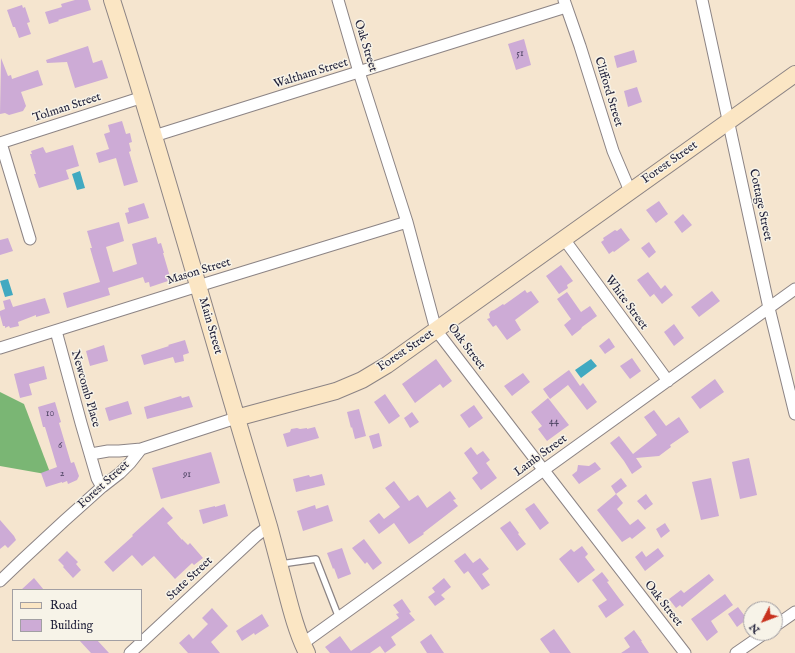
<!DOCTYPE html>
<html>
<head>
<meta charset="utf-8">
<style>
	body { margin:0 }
	#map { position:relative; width:795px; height:653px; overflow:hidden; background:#f5e5cf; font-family:"IM FELL English",serif }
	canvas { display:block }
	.legend { position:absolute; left:12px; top:589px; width:130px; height:52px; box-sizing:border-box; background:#f7f3e8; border:1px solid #a29fa3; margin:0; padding:5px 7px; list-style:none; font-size:12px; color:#22223b }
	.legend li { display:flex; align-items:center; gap:8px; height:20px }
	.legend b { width:20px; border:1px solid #a29fa3 }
	.north { position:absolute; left:743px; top:601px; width:40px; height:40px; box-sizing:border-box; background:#f7f3e8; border:1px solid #a29fa3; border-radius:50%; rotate:228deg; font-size:11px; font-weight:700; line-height:16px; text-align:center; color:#22223b }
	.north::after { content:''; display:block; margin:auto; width:14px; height:18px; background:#c8321e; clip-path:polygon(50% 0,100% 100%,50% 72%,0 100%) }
</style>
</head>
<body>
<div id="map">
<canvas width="795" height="653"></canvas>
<ul class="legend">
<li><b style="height:5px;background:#fbe6c4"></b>Road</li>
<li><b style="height:11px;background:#cdabd6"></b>Building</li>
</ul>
<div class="north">N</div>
</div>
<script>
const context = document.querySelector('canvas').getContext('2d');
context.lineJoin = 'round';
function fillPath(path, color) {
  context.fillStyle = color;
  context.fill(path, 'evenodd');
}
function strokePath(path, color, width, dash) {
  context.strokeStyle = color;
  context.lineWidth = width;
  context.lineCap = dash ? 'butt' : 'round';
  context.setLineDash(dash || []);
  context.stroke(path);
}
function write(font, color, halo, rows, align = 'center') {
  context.font = font + ' "IM FELL English",serif';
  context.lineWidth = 3;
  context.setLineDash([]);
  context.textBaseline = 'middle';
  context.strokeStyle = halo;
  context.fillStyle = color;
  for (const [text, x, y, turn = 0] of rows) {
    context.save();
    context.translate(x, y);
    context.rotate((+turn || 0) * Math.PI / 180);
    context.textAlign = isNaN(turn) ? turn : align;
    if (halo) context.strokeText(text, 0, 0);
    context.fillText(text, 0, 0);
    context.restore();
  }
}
const forest = new Path2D(`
	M0,392L24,404L51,475L0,466Z`);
const water = new Path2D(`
	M80,171L85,188L77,190L72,174Z
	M8,279L13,295L5,297L0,281Z
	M591,359L597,366L581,378L575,370Z`);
const building = new Path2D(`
	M75,0H88L91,10L58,20L59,21L49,24L45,12L62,7L61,4Z
	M22,5L23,8L25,7L30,22L27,23L31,34L19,38L15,27H13L7,10Z
	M524,39L531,65L516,70L508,44Z
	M88,46L93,63L102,60L108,78L75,88L67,62L47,63L46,60Z
	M634,50L637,62L617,68L614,56Z
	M1,58L8,76L11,75L12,79L38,70L43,85L21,92L26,106L23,111L9,115L5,113L0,114Z
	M637,87L642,102L628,107L624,91Z
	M122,121L126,134L130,133L132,142L129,143L131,151L129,152L138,182L124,186L116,158L99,163L96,153L109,149L104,134L110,132L108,125Z
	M73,145L79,166L66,170L69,179L39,188L34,174H36L30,154H32L31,151L43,147L46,153Z
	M659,201L668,214L656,223L646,210Z
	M144,203L149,218L128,224L125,213L129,212L128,208Z
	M683,214L692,225L682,233L674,222Z
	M119,222L124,241L106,247L113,272L137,264L132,244L156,237L158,244L161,243L164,253H163L171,280L150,287L149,282L145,283L143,277L108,288L110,295L67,308L63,293L100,282L90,248H92L87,231Z
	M621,228L630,240L614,252L613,251L609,254L601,242L604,240L603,238L615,230L617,231Z
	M8,238L13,251L0,255V240Z
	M649,242L656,252L649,258L641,248Z
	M561,265L573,281L567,285L568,288L559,294L546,276Z
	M648,272L661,289L665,285L673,295L662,304L654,294L659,290L650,297L637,280Z
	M525,290L527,293L531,291L539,302L515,320L521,330L507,340L496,325L493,327L487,319L490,318L489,314L491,311L494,310L503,304L504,305Z
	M712,291L720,301L699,317L691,307Z
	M567,292L581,312L590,306L597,316L582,327L581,329L572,336L564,325L571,319L557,299Z
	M45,298L50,313L36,317V315L18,322L19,326L10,328L9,326L5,328V326H3L0,315V311L5,309L3,301L10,299L13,307Z
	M674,324L684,338L674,346L664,332Z
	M609,338L615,347L605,354L599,346Z
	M185,340L189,353L183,355L184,361L175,363L173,357L144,365L141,355L169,346L168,345Z
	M104,345L108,361L90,366L86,351Z
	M632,358L641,371L630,379L620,366Z
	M436,359L452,381L443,388L440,384L415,403L402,384Z
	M44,366L47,379L29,384L32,395L20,398L14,374Z
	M569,370L580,386L583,383L597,402L587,410L568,385L550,399L543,389Z
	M523,373L530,382L512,396L504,386Z
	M715,379L724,392L700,409L691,397Z
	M385,394L400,416L389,424L374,402Z
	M181,396L182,398L189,396L193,407L147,419L144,407Z
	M548,398L569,425L547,441L538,429L542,426L531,412Z
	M128,401L132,414L109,421L105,408Z
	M55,402L61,422L59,423L71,463L74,462L79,476L77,480L68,484L67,481L62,483V482L46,487L41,473L57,467L45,427H43L38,407Z
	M474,405L483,418L469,428L460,415Z
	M359,409L366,436L355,439L352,427L351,428L347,412Z
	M654,410L666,426L679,417L689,432L670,445L671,447L659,456L636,458L642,467L632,474L624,461L610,443L619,436L633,454L657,435L644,417Z
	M412,412L419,422L410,428L404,418Z
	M315,427L319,438L287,447L283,434L290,432L291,429L297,428L300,429L307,428V429Z
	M379,433L382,446L373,449L369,436Z
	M471,447L477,455L483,451L490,460L486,463L497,478L481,490L472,478L478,473L464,453Z
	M211,452L220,483L161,499L152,468Z
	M749,458L757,495L740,499L732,462Z
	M595,462L601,469L579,484L572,475L577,471L578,465L589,466Z
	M322,474L325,485L296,492L293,479L309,475L310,477Z
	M621,478L627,486L616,494L611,486Z
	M711,478L719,516L701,520L692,482Z
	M394,481L409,501L418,495L427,508L450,491L456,499L453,500L458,506L423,533L424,534L409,544L394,523L379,534L369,521L379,513L384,519L400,507L385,488Z
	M616,494L623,503L617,509L630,525L638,519L646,528L632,539L630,537L622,542L597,510Z
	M646,494L653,504L645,510L637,501Z
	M534,503L549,523L540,530L525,509Z
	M225,504L228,516L203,524L199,510L215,506V507Z
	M315,505L316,509L328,505L333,521L303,531L297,511Z
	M163,507L173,518L167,523L182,540V539L188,545L190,543L203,558L194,565L192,563L175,579L154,556L142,566L132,555L113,572L104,562L133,536L132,535Z
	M0,520L14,536L16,540L8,548L5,545L0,549Z
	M510,521L519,533L518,534L526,544L517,551L500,528Z
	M665,523L670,531L661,538L656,529Z
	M364,539L382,563L373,570L367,562L365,564L352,548Z
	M582,546L588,554L585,557L595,570L578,583L559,559L571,549L574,552Z
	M342,548L351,574L338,579L334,568L333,569L327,553Z
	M658,548L664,556L645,571L635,557L642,551L646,557Z
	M67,551L78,562L76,564L81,570L73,578L63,567L64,566L58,560Z
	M465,553L473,563L480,558L489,569L482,574L490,585L482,590L468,571L464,574L454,561Z
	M602,572L609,581L607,582L624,605L606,618L598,606L607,600L592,580Z
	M709,574L714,580L682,607L680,605L676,608L669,599L681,590L684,593Z
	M34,578L44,590H21Z
	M444,578L451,587L441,595L445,599L435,606L428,597L435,592L432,588Z
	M725,594L733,605L711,621L718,632L707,641L691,619Z
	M402,599L411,612L409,613L415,620L391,637L396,645L385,653L380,646L370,653H330L325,647L340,636L351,651L399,618L396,614L399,613L393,605Z
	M738,607L747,619L737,627L728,614Z
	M212,608L228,626L211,642L220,653H188L179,643L189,634L193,639L208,624L202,618Z
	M262,614L269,626L255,635L254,633L242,641L236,631Z
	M554,629L571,653H550L540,639Z
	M634,630L642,641H641L649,653H621L630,647L624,638Z
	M431,634L444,653H427L420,642Z
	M79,640H97L109,653H91Z`);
const lane = new Path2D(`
	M281,564L316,559L339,618`);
const street = new Path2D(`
	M338,0L359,72L407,222L436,330L525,446L685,653
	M564,0L580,46L613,151L630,191
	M702,0L769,308L795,414
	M154,136L566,7
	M0,143L143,97
	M1,143L30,239
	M564,239L668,381
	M56,331L81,423L97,478L102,487
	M0,348L198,286L407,222
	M91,454L108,451H119L141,449
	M0,581L22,560L64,521L102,487L120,473L130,463L141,449L236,418
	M775,626L795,612
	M302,644L795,289
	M130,653L256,536L269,526
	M736,653L765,633`);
const secondary = new Path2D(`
	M112,0C163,159 207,320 255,479C265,511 274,543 282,575C289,601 295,629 307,653
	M236,418L336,391L362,380L387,365L795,74`);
const numberNames = [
	["51",520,54],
	["10",50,414],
	["44",554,422],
	["6",60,446],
	["2",62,474],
	["91",187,475]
];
const streetNames = [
	["Oak Street",365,46,73],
	["Waltham Street",311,74,-17],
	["Clifford Street",608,92,73],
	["Tolman Street",67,108,-18],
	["Forest Street",670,163,-35],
	["Cottage Street",760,205,78],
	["Mason Street",199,272,-17],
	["White Street",626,303,54],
	["Main Street",210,326,74],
	["Oak Street",466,347,53],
	["Forest Street",406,351,-34],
	["Newcomb Place",85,389,74],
	["Lamb Street",541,456,-36],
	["Forest Street",104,485,-42],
	["State Street",190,579,-43],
	["Oak Street",663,604,52]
];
fillPath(forest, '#7ab674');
fillPath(water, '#41a9c1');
fillPath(building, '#cdabd6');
strokePath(lane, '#8c8485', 8);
strokePath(street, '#8c8485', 13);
strokePath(secondary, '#8c8485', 18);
strokePath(lane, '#fff', 5.5);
strokePath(street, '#fff', 11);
strokePath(secondary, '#fbe6c4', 16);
write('10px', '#4d4462', null, numberNames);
write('12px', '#22223b', '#f7f3e8', streetNames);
</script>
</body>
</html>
